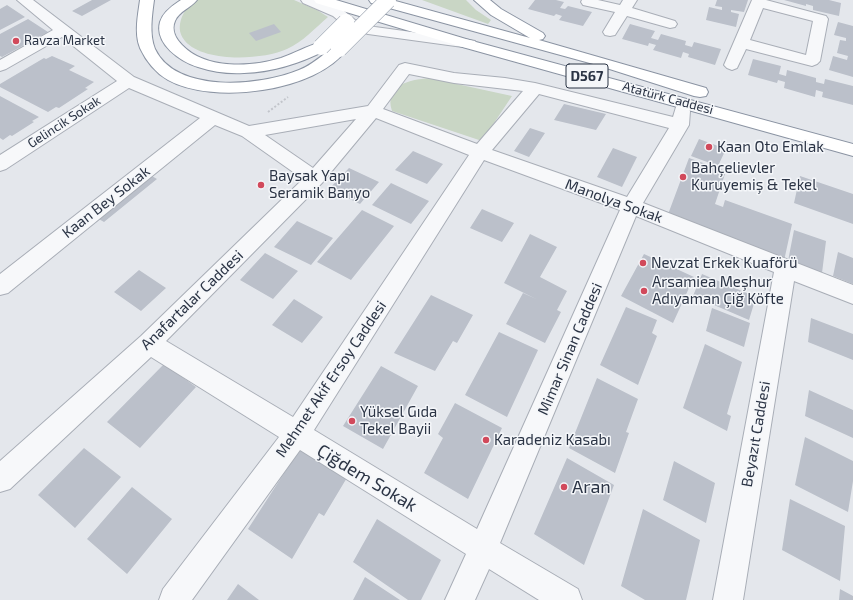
<!DOCTYPE html>
<html>
<head>
<meta charset="utf-8">
<style>
	body { margin:0 }
	canvas { display:block; background:#e4e7ec }
</style>
</head>
<body>
<canvas width="853" height="600"></canvas>
<script>
const context = document.querySelector('canvas').getContext('2d');
context.lineJoin = 'round';
function fillPath(path, color) {
  context.fillStyle = color;
  context.fill(path, 'evenodd');
}
function strokePath(path, color, width, dash) {
  context.strokeStyle = color;
  context.lineWidth = width;
  context.lineCap = dash ? 'butt' : 'round';
  context.setLineDash(dash || []);
  context.stroke(path);
}
function write(font, color, halo, rows, align = 'center') {
  context.font = font + ' "Exo 2",sans-serif';
  context.lineWidth = 3;
  context.setLineDash([]);
  context.textBaseline = 'middle';
  context.strokeStyle = halo;
  context.fillStyle = color;
  for (const [text, x, y, turn = 0] of rows) {
    context.save();
    context.translate(x, y);
    context.rotate((+turn || 0) * Math.PI / 180);
    context.textAlign = isNaN(turn) ? turn : align;
    if (halo) context.strokeText(text, 0, 0);
    context.fillText(text, 0, 0);
    context.restore();
  }
}
const green = new Path2D(`
	M196,0H294L317,10L328,17C315,28 303,42 287,49C263,60 204,63 185,41C181,36 179,31 180,24C182,13 187,7 196,0Z
	M422,0H466L476,10L491,20L488,24Z
	M429,78L512,96L482,141L392,111C384,85 409,80 429,78Z`);
const building = new Path2D(`
	M92,0H111L82,16L72,11Z
	M535,0H556L564,2L560,8L565,9L568,6L592,12L583,26L559,20L562,16L556,14L554,16L528,9Z
	M717,0H748L744,12L731,10V12L739,14L736,27L706,20L709,7L722,10V7L715,6Z
	M784,0H829L841,3L839,16L813,10V6L806,4V6Z
	M7,5L25,17L0,30V9Z
	M28,19L48,32L2,57L0,56V34Z
	M838,22L853,26V77L829,70L833,56L847,60L848,56L837,53L840,40L846,41V38L834,35Z
	M274,24L281,32L256,41L249,33Z
	M630,24L655,31L651,38L658,40L661,34L686,41L685,45L692,47L694,42L721,49L715,65L688,57L689,54L683,52L681,58L653,50L656,45L649,43L648,46L622,39Z
	M52,56L75,66L69,70L94,82L85,88L88,89L59,108L56,107L48,112L0,87V84L44,58L46,59Z
	M753,59L781,66L779,74L786,76L787,70L816,78V82L824,84L825,79L853,86V105L822,97L823,92L816,90L815,97L784,88L785,82L778,80L777,83L748,75Z
	M0,96L39,117L32,121L34,122L12,136L10,135L3,140L0,138Z
	M564,104L606,114L596,130L554,120Z
	M530,128L545,133L529,157L514,151Z
	M699,139L726,149L718,166L691,156Z
	M613,148L637,157L622,187L597,177Z
	M413,151L443,164L427,184L395,170Z
	M689,158L726,171L715,204L723,207L725,200L792,224L784,261L667,217Z
	M349,168L379,182L360,204L329,189Z
	M150,175L157,179L104,222L97,218Z
	M800,176L853,194V224L794,203Z
	M391,183L429,201L411,224L372,205Z
	M482,209L514,223L502,242L470,228Z
	M362,210L394,226L351,280L317,262Z
	M297,221L333,238L311,265L274,247Z
	M794,230L826,241L822,273L788,261Z
	M530,234L557,247L540,277L567,291L557,310L561,312L545,343L506,324L523,293L536,299L504,283Z
	M838,252L853,258V284L833,276Z
	M265,253L298,271L273,299L240,280Z
	M644,254L694,277L673,323L621,296Z
	M139,270L166,288L141,311L114,292Z
	M702,274L756,297L749,320L693,296Z
	M431,295L473,315L457,343L453,341L435,371L394,353Z
	M294,299L323,317L302,343L272,325Z
	M626,307L657,320L652,333L657,336L638,385L600,365Z
	M712,308L750,323L744,347L706,331Z
	M811,318L853,334V360L808,342Z
	M499,332L538,350L507,417L465,395Z
	M705,344L742,362L727,414L731,416L727,431L683,408Z
	M164,364L196,387L140,448L107,422Z
	M381,366L418,386L383,449L343,426Z
	M597,378L638,399L626,432L629,433L615,473L569,448Z
	M809,390L853,410V438L805,416Z
	M455,403L502,428L468,499L424,473L443,438L438,434Z
	M805,437L853,461V481L848,512L795,485Z
	M301,447L348,476L324,516L319,513L292,559L248,529Z
	M84,448L121,477L75,528L38,495Z
	M567,458L614,485L584,565L534,534Z
	M674,461L715,483L706,523L663,500Z
	M132,487L172,519L127,574L87,539Z
	M790,499L845,526L840,581L782,550Z
	M643,509L700,540L686,600H645L621,586Z
	M377,519L441,560L421,600H408L353,562Z
	M365,577L400,600H353Z
	M238,584L259,600H227Z
	M840,589L853,596V600H839Z`);
const path = new Path2D(`
	M268,112L288,97`);
const minor = new Path2D(`
	M17,0H33L134,77L249,126L368,106L399,65L405,63L454,73L505,78L535,83L673,117L676,107L682,105L688,107L690,111L689,125L643,203L853,285V304L794,281L743,600H713L774,272L636,216L500,543L578,589L582,600H539L489,569L475,600H445L466,554L300,450L192,600H159L163,589L279,437L151,357L10,489L0,492V461L141,336L303,179L242,136L215,125L8,293L0,295V274L200,118L129,88L6,169L0,171V155L117,81L62,37L6,69L0,71V60L53,30ZM409,74L454,83L523,91L477,144L383,109ZM539,94L669,128L627,197L492,150ZM376,118L469,155L293,417L166,341L322,183ZM356,119L313,168L265,135ZM484,160L620,210L477,529L314,430Z
	M301,0H320L343,10L355,20L375,27L470,40L475,41L477,44L475,47L470,48L368,34L345,26L333,16L303,3Z
	M582,0H598L620,5L623,0H637L632,8L675,21L677,24L675,27L670,28L627,16L615,35L610,36L605,35L603,32L615,12L583,5L581,2Z
	M752,0H766L826,16L828,19L820,61L817,64L812,66L746,49L737,68L732,70L727,68L724,65ZM763,8L813,21L806,55L750,40Z`);
const highway = new Path2D(`
	M140,0H154C152,15 149,34 155,49C176,94 261,86 299,70C312,65 323,55 334,46L339,44L344,46L347,49C317,92 212,105 168,80C156,73 146,61 140,48C134,33 138,15 140,0Z
	M181,0H197C191,8 179,11 175,21C171,30 176,39 182,45C206,70 252,67 281,58C295,53 307,46 321,42L326,44L329,47L326,50C301,63 273,72 244,73C229,74 213,72 198,67C181,62 154,44 160,22C163,12 173,5 181,0Z
	M314,0H336L476,42L853,144V156L466,48L316,3Z
	M369,0H392L530,38L491,15L474,0H490L501,9L543,33L545,36L543,39L539,40L706,88L708,92L706,96L700,97L694,96L597,65L371,3Z`);
const highwayBridge = new Path2D(`
	M321,47L346,22
	M339,49L388,0`);
const markers = [
	[16,41,4,"#d1495b"],
	[709,147,4,"#d1495b"],
	[683,177,4,"#d1495b"],
	[261,185,4,"#d1495b"],
	[643,263,4,"#d1495b"],
	[644,291,4,"#d1495b"],
	[352,421,4,"#d1495b"],
	[486,440,4,"#d1495b"],
	[564,487,4,"#d1495b"]
];
const farPoinames = [
	["Ravza Market",24,41]
];
const farStreetnames = [
	["Atatürk Caddesi",668,98,15],
	["Gelincik Sokak",64,122,-33]
];
const shields = [
	[587,76,42]
];
const shieldNames = [
	["D567",587,76]
];
const poiNames = [
	["Kaan Oto Emlak",717,147],
	["Bahçelievler",691,168],
	["Kuruyemiş & Tekel",691,185],
	["Baysak Yapı",269,176],
	["Seramik Banyo",269,193],
	["Nevzat Erkek Kuaförü",651,263],
	["Arsamiea Meşhur",652,282],
	["Adıyaman Çiğ Köfte",652,299],
	["Yüksel Gıda",360,412],
	["Tekel Bayii",360,429],
	["Karadeniz Kasabı",494,440]
];
const streetNames = [
	["Manolya Sokak",614,201,20],
	["Kaan Bey Sokak",106,202,-38],
	["Anafartalar Caddesi",192,300,-44],
	["Mimar Sinan Caddesi",570,349,-67],
	["Mehmet Akif Ersoy Caddesi",331,379,-56],
	["Beyazıt Caddesi",756,434,-80]
];
const nearStreetnames = [
	["Çiğdem Sokak",367,478,31]
];
const nearPoinames = [
	["Aran",572,487]
];
fillPath(green, '#c9d6c5');
fillPath(building, '#bbc0ca');
strokePath(minor, '#a9aeb7', 2);
strokePath(highway, '#8b94a3', 2);
strokePath(path, '#c2c5cb', 2, [2, 2]);
fillPath(minor, '#f7f8fa');
fillPath(highway, '#fff');
strokePath(highwayBridge, '#8b94a3', 17, []);
strokePath(highwayBridge, '#fff', 16);
for (const [x, y, r, color] of markers) {
  const dot = new Path2D();
  dot.arc(x, y, r, 0, 2 * Math.PI);
  context.fillStyle = color;
  context.fill(dot);
  strokePath(dot, '#f4f6f9', 1.5);
}
write('13px', '#2b3445', '#f4f6f9', farPoinames, 'left');
write('13px', '#2b3445', '#f4f6f9', farStreetnames);
for (const [x, y, w] of shields) {
  const box = new Path2D();
  box.roundRect(x - w / 2, y - 12, w, 24, 3);
  context.fillStyle = '#f4f6f9';
  context.fill(box);
  strokePath(box, '#2b3445', 1);
}
write('bold 14px', '#2b3445', null, shieldNames);
write('15px', '#2b3445', '#f4f6f9', poiNames, 'left');
write('15px', '#2b3445', '#f4f6f9', streetNames);
write('18px', '#2b3445', '#f4f6f9', nearStreetnames);
write('18px', '#2b3445', '#f4f6f9', nearPoinames, 'left');
</script>
</body>
</html>
